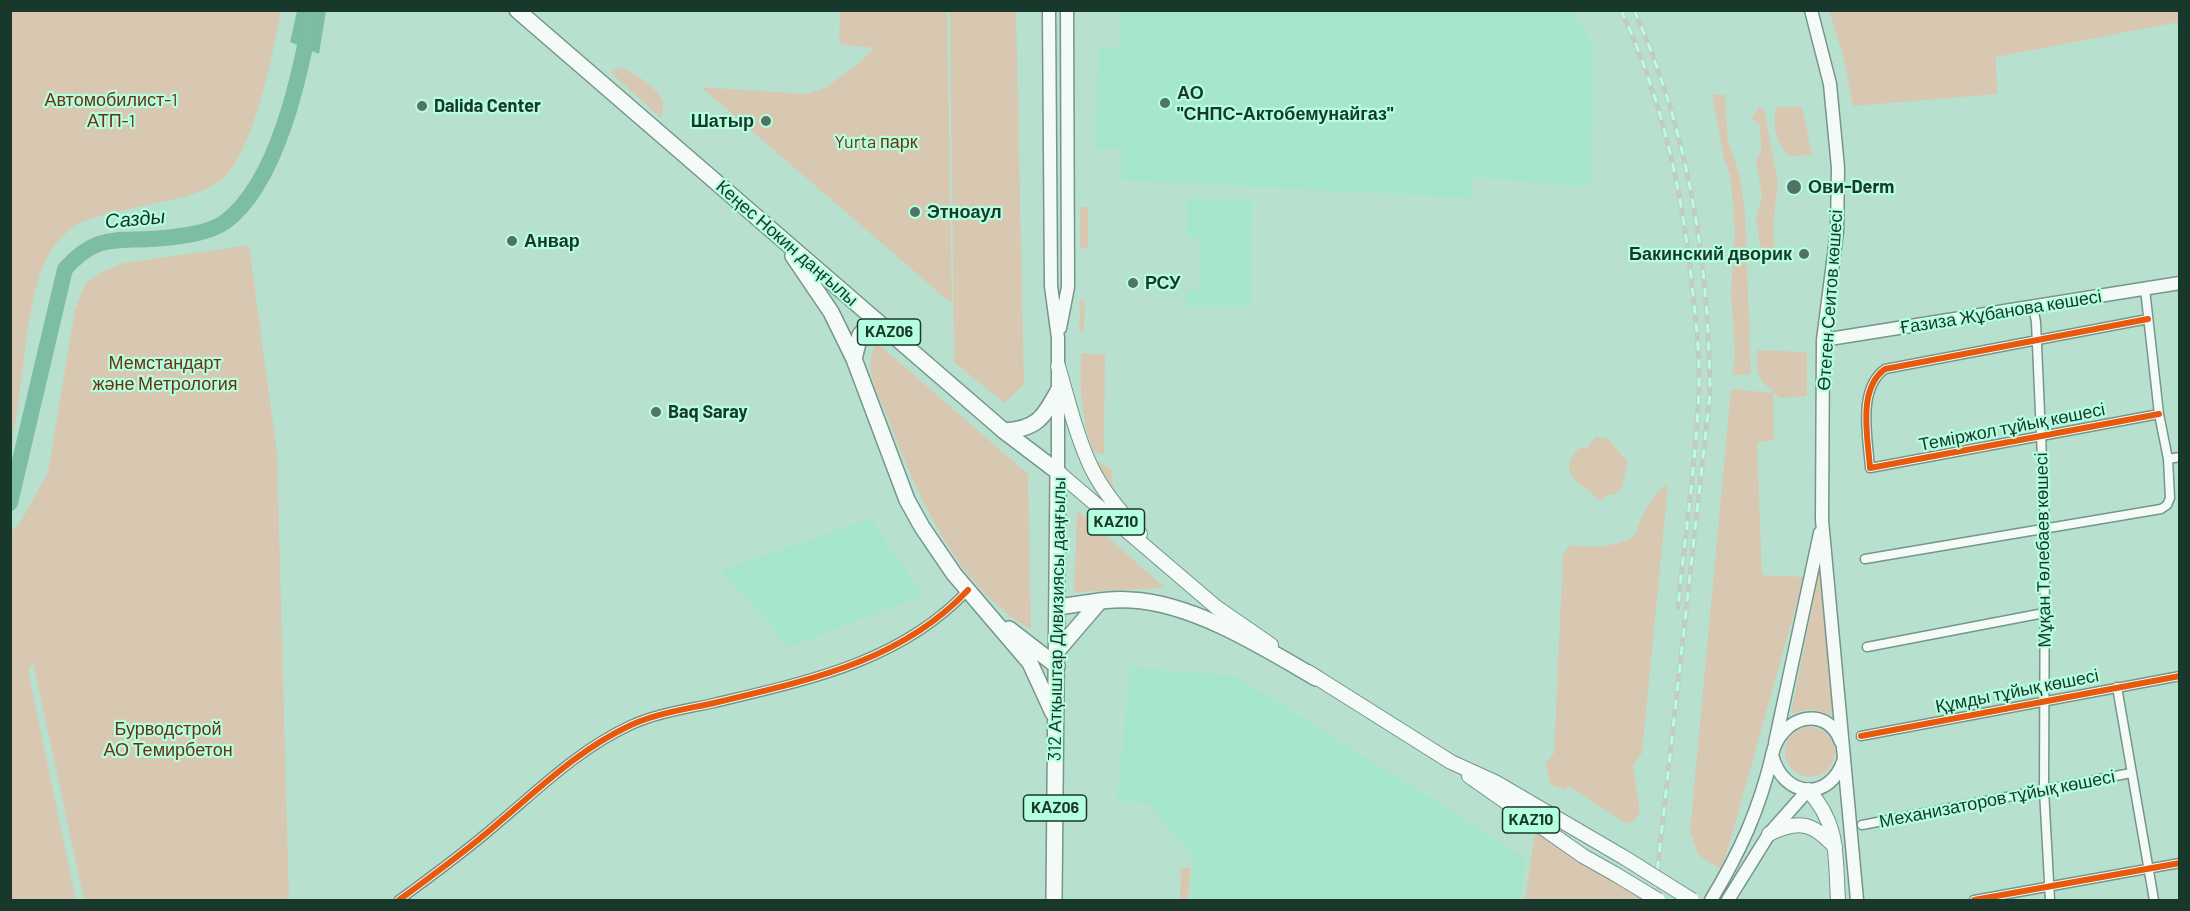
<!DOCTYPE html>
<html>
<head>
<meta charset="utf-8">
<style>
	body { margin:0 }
	#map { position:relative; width:2190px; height:911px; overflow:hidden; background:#b8e0cf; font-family:Barlow,sans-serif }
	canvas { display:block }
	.frame { position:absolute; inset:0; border:12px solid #19382c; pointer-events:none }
</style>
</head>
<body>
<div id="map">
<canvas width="2190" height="911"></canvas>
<div class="frame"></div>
</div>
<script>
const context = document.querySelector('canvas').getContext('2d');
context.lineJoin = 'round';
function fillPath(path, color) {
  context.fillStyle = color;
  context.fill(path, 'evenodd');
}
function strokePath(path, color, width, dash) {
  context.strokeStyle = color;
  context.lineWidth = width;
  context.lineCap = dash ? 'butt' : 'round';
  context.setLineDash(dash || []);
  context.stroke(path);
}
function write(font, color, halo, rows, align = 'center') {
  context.font = font + ' Barlow,sans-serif';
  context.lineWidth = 4.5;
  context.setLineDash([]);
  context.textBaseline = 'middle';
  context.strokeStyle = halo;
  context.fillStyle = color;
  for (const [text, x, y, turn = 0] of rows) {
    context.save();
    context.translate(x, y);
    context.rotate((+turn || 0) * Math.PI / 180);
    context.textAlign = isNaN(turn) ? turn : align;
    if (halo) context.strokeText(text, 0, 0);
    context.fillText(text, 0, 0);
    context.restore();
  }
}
const built = new Path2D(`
	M1456,10L1461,22L1458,11H1571L1593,45L1591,187L1472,177L1470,198L1121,180L1122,149L1095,148L1099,48L1120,49V11Z
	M1187,198L1252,200L1251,306H1186V290H1200L1201,238L1186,237Z
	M872,518L878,531L924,595L789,647L721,570Z
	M1130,667L1236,676L1526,858L1520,900H1190L1194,858L1149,804L1117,801Z`);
const green = new Path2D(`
	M11,10L281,11C274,50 253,156 221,180C196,199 155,202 126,210C92,218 78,217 55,245C23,286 25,391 11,444Z
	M2179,10V22L1996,57L1997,94L1853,106L1844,59L1829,11Z
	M840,11H947L952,304L701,87L807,94L825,88L854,67L874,48L839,44Z
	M950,11H1016L1024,384L1004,403L954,362Z
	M620,68C631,69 662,91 663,103C664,107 662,114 661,118L610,72Z
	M1712,94L1725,95L1728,141L1740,176L1745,214L1751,374L1732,375L1735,355L1731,292L1735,229L1733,204L1730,175L1724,159Z
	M1759,107L1764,109L1778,183L1773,224L1775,252L1768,258L1761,253L1756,218L1762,197L1756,161L1761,151L1760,126L1752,118Z
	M1776,107H1802L1812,155L1789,156C1776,143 1772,124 1776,107Z
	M1080,207H1088V248H1080Z
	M249,245L277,453L289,900H84L33,662L28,671L76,900H11V532L20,523L48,472L75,309L86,283L103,271L124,263Z
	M1080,300H1085L1084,332H1079Z
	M877,343L1028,474L1031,629C958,591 915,490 887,416C878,392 861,368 877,343Z
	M1757,350L1807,352V396L1780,398C1760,380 1755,378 1757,350Z
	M1081,353L1105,355L1104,455L1093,450C1080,418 1080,387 1081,353Z
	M1731,389L1773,393L1774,440L1757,442L1762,575L1804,577L1722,870L1698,855L1690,831Z
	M1595,437C1617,437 1611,449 1628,460L1622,487L1616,494L1607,495L1602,501C1595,499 1595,496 1590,492C1575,479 1558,471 1579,448H1587Z
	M1096,460L1112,470L1113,489Z
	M1668,485L1642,753L1633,765L1640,812L1634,821L1627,824L1569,786L1564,790L1550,784L1546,764L1554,753L1563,555L1570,545C1594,548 1611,548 1634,537C1642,518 1648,495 1668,485Z
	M1077,510L1165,588L1074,592Z
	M1820,567L1833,715L1809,709L1791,714Z
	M1785 752a25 25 0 1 1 50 0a25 25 0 1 1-50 0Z
	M1535,832L1641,898V900H1525Z
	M1181,868H1191L1188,900H1180Z`);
const water = new Path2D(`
	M297,11H326L319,54L290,42Z`);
const river = new Path2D(`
	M10,503L65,269C99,231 118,243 164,238C184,236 209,233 225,222C278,183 301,72 312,10`);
const minor = new Path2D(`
	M2033,307L2036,322L2045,526L2044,790L2050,900
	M2148,319L1885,369C1857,389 1868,438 1870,468L2159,414
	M2168,459L2180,457
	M1865,559L2161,509L2167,505L2170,498L2168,459L2159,414L2145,289
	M1867,647L2044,613
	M2117,687L2154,900
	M1861,736L2180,676
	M1862,825L2131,773
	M399,900C432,876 465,852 496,825C539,789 579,749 631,725C657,713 687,709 714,703C806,681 901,662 968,590
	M1974,900L2180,863`);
const secondary = new Path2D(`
	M1049,10L1051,286L1058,338V472
	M1811,10L1830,84L1838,168L1837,231L1823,340L1822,520L1857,900
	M1060,328L1068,287L1067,10
	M1823,340L2180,283
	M1841,742C1827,703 1780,716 1772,755C1783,798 1830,803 1844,759
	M1775,743L1820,533
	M1711,900C1740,852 1759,810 1772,756
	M1728,900L1769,834L1808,790`);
const primary = new Path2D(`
	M1058,366C1068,400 1076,435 1091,467C1103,492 1122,513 1140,534
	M1058,472L1216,607L1271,645
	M1308,672L1451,762L1495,782L1625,858
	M1469,776L1583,856L1615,874
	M1808,790C1840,825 1835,856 1838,900
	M1769,834C1799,819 1813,823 1835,847`);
const trunk = new Path2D(`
	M517,10L1004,431L1058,472L1054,900
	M793,256L831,312L854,359L907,500L922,527L954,574L1030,663L1053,713
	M854,359L860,335L874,319
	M1004,431C1037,429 1043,418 1058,391
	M1058,607C1082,604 1107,598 1131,600C1193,603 1263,647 1316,678
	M1009,629L1057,666
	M1058,650L1100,601`);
const rail = new Path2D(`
	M1621,10C1662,99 1682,189 1692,286C1696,320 1700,356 1699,390C1696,463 1685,535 1678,607
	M1634,10C1689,133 1709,262 1710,395L1654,900`);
const primaryBridge = new Path2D(`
	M1625,858L1692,900
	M1615,874L1658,900`);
const cycleway = new Path2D(`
	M2148,319L1885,369C1857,389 1868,438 1870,468L2159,414
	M1861,736L2180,676
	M399,900C432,876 465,852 496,825C539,789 579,749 631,725C657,713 687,709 714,703C806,681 901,662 968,590
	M1974,900L2180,863`);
const markers = [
	[1165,103,6,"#517365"],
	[422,106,6,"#517365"],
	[766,121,6,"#517365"],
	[1794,187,8,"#517365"],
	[915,212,6,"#517365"],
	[512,241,6,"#517365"],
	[1804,254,6,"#517365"],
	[1133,283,6,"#517365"],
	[656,412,6,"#517365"]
];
const shields = [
	[889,332,63],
	[1116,522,57],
	[1055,808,63],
	[1531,820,57]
];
const shieldNames = [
	["KАZ06",889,332],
	["KAZ10",1116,522],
	["KАZ06",1055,808],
	["KAZ10",1531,820]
];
const poiNames = [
	["АО",1177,93],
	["\"СНПС-Актобемунайгаз\"",1177,114],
	["Dalida Center",434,106],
	["Шатыр",754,121,"right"],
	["Ови-Derm",1808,187],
	["Этноаул",927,212],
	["Анвар",524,241],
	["Бакинский дворик",1792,254,"right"],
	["РСУ",1145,283],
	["Baq Saray",668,412]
];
const parkNames = [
	["Автомобилист-1",111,100],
	["АТП-1",111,121],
	["Yurta парк",876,142],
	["Мемстандарт",165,363],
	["және Метрология",165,384],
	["Бурводстрой",168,729],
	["АО Темирбетон",168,750]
];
const streetNames = [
	["Кеңес Нокин даңғылы",787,243,41],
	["Өтеген Сеитов көшесі",1830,300,-86],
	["Ғазиза Жұбанова көшесі",2001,312,-9],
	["Теміржол тұйық көшесі",2012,427,-11],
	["Мұқан Төлебаев көшесі",2043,550,-91],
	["312 Атқыштар Дивизиясы даңғылы",1057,619,-89],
	["Құмды тұйық көшесі",2017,691,-11],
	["Механизаторов тұйық көшесі",1997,799,-11]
];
const waterNames = [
	["Сазды",135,219,-5]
];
fillPath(built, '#a6e7cb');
fillPath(green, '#d9c8b1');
fillPath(water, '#7dbda3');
strokePath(river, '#7dbda3', 16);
strokePath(minor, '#759689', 11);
strokePath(secondary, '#759689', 15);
strokePath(primary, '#759689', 16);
strokePath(trunk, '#759689', 18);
strokePath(minor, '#f4faf8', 8);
strokePath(secondary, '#f4faf8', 12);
strokePath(primary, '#f4faf8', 14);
strokePath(trunk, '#f4faf8', 15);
strokePath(rail, '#c0ccc7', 5);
strokePath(rail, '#b4ffde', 3, [9]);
strokePath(primaryBridge, '#759689', 16, []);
strokePath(primaryBridge, '#f4faf8', 14);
strokePath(cycleway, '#e8590c', 6);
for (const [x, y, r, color] of markers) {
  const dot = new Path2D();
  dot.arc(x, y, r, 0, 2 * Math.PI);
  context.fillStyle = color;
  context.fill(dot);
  strokePath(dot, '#b4ffde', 2);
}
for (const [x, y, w] of shields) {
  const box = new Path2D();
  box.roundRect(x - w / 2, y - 13, w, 26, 4.5);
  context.fillStyle = '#b4ffde';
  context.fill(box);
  strokePath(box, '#19382c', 1.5);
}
write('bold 16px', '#19382c', null, shieldNames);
write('bold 18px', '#19382c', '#b4ffde', poiNames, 'left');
write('18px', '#6c3112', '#b4ffde', parkNames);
write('18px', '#19382c', '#b4ffde', streetNames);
write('italic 20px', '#0f3225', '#b4ffde', waterNames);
</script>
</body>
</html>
